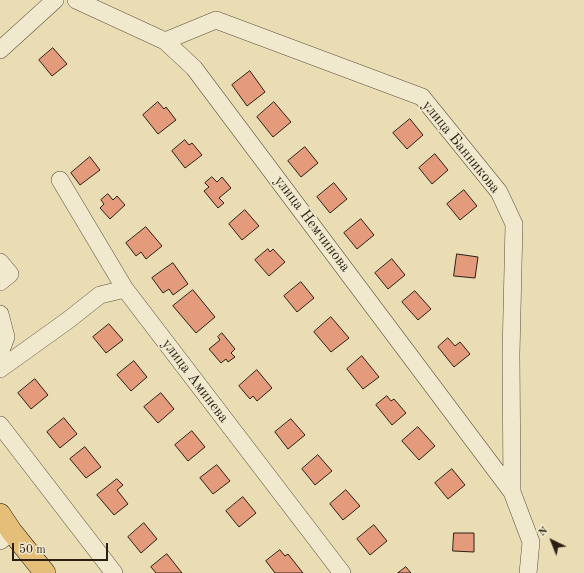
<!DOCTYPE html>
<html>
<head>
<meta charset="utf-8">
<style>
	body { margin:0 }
	#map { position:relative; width:584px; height:573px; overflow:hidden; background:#eaddb4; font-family:"Old Standard TT",serif }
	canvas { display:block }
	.north { position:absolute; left:532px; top:521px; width:40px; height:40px; -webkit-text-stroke:3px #f1e9ce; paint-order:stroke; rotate:317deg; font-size:11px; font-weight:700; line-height:16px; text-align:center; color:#2b1f14 }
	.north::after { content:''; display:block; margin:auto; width:14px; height:18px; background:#2b1f14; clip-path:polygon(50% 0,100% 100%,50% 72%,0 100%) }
	.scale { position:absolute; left:12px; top:543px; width:96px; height:18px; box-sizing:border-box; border:2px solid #2b1f14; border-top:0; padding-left:5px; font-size:12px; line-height:14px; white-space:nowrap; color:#2b1f14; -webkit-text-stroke:3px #f1e9ce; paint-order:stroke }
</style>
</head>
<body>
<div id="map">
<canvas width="584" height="573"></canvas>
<div class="north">N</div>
<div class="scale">50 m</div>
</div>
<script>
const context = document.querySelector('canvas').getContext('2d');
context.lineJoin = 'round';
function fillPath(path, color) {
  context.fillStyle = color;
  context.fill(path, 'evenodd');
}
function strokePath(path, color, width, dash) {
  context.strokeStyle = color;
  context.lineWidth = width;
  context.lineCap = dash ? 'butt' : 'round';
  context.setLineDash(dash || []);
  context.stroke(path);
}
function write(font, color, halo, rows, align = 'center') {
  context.font = font + ' "Old Standard TT",serif';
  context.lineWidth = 3.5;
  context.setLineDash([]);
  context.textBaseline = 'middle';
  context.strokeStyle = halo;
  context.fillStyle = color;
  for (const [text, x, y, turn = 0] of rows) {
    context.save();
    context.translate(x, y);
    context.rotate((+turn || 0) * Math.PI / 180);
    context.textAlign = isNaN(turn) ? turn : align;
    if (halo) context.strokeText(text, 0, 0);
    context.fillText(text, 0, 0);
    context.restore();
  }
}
const building = new Path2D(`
	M53,48L67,64L52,76L39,60Z
	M250,71L265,92L247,106L232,85Z
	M158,102L164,109L166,107L176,120L158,134L143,115Z
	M274,102L291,122L273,137L257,117Z
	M410,119L423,135L407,149L393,133Z
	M185,140L189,145L192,143L202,155L185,168L172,151Z
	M305,147L318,163L301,177L288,161Z
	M435,154L448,170L432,184L419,168Z
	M90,157L100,170L80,185L71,173Z
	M212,177L217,182L222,177L231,188L219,198L224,203L218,208L204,191L209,187L205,183Z
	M334,183L347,199L330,213L317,197Z
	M464,190L477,206L460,220L447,204Z
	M108,194L113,200L117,196L125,205L110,219L100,208L104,204L101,200Z
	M245,210L259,226L242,240L229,224Z
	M361,219L374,235L357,249L344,233Z
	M146,227L162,246L146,259L141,252L136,256L126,243Z
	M268,249L270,252L273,249L285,262L269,276L255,260Z
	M457,254L478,257L475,278L454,276Z
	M392,259L405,275L388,289L375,273Z
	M173,263L188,284L173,295L169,289L163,293L152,278Z
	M301,282L314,298L297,312L284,296Z
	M193,290L215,317L196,333L173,306Z
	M415,291L431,309L418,320L402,302Z
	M331,317L349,338L331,352L314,332Z
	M109,324L123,340L106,353L93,337Z
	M222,333L235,349L231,353L235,357L228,362L226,359L221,363L209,349L220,340L218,337Z
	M448,338L455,346L460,342L470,354L454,367L438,347Z
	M362,356L379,377L363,389L347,369Z
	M134,361L147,377L131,391L117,375Z
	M257,370L272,388L257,401L253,396L250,399L239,386Z
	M35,379L48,395L31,409L18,393Z
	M161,393L174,409L158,423L144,407Z
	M387,396L391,401L394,399L406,413L392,425L376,405Z
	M64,418L77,434L60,448L47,432Z
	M291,419L305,435L288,449L275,432Z
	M418,427L435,446L419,460L402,441Z
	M192,431L205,447L188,461L175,445Z
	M85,447L101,467L86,478L70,459Z
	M318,455L332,471L315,485L302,469Z
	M217,465L230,481L213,494L200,478Z
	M452,469L465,485L448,499L435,483Z
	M117,479L123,485L117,490L128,504L114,515L97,495Z
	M346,490L360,506L343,520L330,504Z
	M243,497L256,513L239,527L226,511Z
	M144,523L157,539L141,553L128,537Z
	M374,525L387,541L370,555L357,539Z
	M454,533H474V552L453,551Z
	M280,550L285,556L288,554L303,573H275L266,561Z
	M167,554L182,573H156L151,567Z
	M406,567L411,573H398Z`);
const minor = new Path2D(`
	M76,0L165,41L194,68L512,492L531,542L528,573
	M165,41L216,20L422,97L499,192L514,224L511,354L512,492
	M0,50L55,0
	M60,180L125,289L342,573
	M0,262L10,274L0,282
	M0,314L6,337L0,353
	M0,369L67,321L100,295L125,289
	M0,425L114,573
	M0,541L12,532`);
const major = new Path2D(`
	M0,514L12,532L45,573`);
const streetNames = [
	["улица Банникова",461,147,51],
	["улица Немчинова",312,224,53],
	["улица Аминева",195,381,53]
];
fillPath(building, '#e39b7c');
strokePath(building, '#2b1f14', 1);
strokePath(minor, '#5b4e3c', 18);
strokePath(major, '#2b1f14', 22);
strokePath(minor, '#f1e9ce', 17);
strokePath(major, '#e5be7a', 21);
write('15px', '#2b1f14', '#f1e9ce', streetNames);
</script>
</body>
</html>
